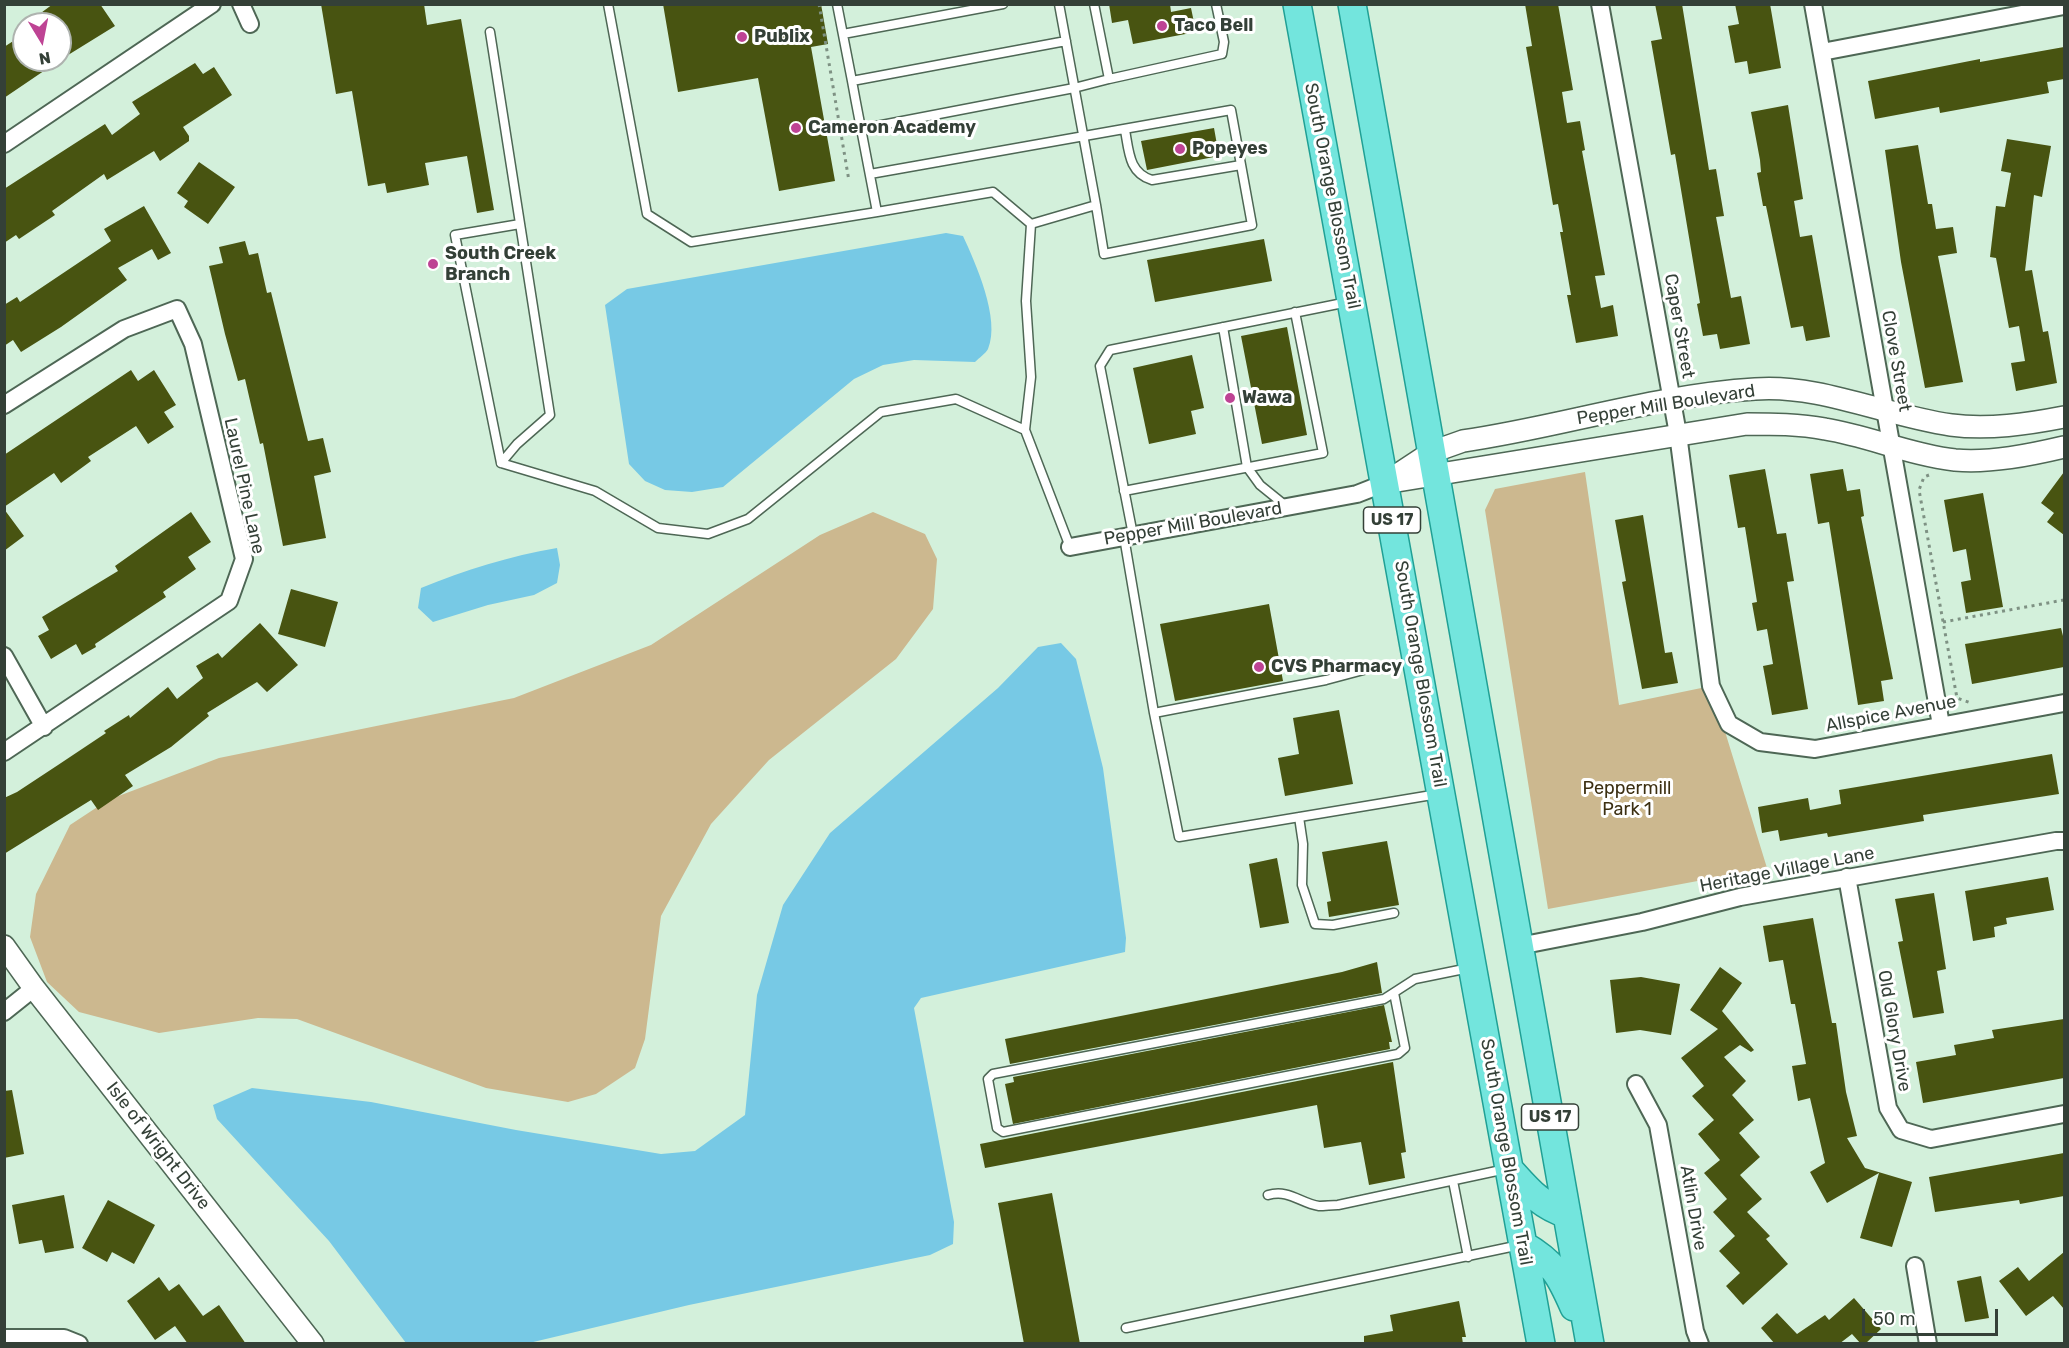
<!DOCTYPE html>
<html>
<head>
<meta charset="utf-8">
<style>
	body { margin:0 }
	#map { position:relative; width:2069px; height:1348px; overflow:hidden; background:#d3f0db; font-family:Rubik,sans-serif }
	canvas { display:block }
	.frame { position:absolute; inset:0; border:6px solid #344037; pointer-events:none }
	.north { position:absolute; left:12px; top:12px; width:60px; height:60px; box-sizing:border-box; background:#fff; border:2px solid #aeb3af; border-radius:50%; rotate:170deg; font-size:16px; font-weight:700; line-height:24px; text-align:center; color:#344037 }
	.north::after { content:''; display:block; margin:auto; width:21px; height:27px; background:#be4394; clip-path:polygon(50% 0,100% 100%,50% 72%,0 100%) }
	.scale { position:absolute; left:1862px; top:1309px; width:136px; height:27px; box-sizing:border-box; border:3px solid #344037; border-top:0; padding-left:8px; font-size:18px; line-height:21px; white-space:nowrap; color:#344037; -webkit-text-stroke:4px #fff; paint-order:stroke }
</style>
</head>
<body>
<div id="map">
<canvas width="2069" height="1348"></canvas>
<div class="frame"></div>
<div class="north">N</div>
<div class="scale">50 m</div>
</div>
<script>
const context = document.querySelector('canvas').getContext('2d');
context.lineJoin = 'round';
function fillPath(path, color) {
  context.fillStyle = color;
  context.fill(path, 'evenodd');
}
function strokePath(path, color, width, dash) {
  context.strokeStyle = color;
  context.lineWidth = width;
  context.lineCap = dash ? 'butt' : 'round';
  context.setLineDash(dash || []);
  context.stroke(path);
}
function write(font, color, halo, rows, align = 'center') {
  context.font = font + ' Rubik,sans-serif';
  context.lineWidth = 6;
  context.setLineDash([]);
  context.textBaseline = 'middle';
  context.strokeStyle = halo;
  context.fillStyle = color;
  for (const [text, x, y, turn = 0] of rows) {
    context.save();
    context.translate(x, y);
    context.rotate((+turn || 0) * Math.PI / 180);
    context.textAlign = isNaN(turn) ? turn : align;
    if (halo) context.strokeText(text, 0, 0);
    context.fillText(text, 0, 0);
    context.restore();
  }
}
const green = new Path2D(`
	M1585,472L1619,705L1711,686L1767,868L1548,909L1485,510L1495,489Z
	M873,512L925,534L937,559L933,609L896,659L769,760L711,824L661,916L645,1039L635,1068L596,1094L568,1102L486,1088L297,1019L258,1018L159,1033L79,1012L47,982L30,937L36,894L70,825L108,800L219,758L514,698L651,645L820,535Z`);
const water = new Path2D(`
	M946,233L963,236C975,262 1001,319 988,349C986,353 979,358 975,362L914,360L883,365L854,379L723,487L692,492L665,490L645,481L629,464L605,305L627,289Z
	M557,548L560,565L557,583L534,595L488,605L433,622L418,608L421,588C465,570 510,556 557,548Z
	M1061,643L1076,659L1103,768L1126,938L1125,952L921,998L914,1008L954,1222L953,1244L930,1255L689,1305L529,1343H406L329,1241L217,1119L213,1105L252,1088L371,1102L516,1130L661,1154L695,1151L745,1115L757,995L783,905L830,833L998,688L1038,647Z`);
const building = new Path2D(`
	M53,4H100L115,26L60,60V24H26Z
	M321,4H424L427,25L461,19L494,210L477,213L467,156L425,163L429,185L387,193L385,183L368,186L352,91L336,94Z
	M663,4H821L828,44L811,47L835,181L779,191L758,78L678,92Z
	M1109,4H1170L1171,12L1191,8L1196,32L1133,44L1128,20L1112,23Z
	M1525,4H1558L1573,90L1562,92L1567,123L1580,121L1585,150L1582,151L1605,275L1595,276L1601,308L1613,305L1618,336L1576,343L1567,295H1571L1560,232H1563L1558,204L1553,205L1526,47L1532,46Z
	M1655,4H1682L1709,170L1716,169L1724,216L1716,217L1731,298L1741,296L1750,344L1720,349L1717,334L1703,336L1697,304L1700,303L1675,154L1671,155L1651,41L1662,39Z
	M1735,4H1770L1781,68L1749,74L1747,61L1735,63L1728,26L1739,24Z
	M24,34V60H60L4,98V47Z
	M2064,47V79L2047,82L2049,93L1940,113L1939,107L1875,119L1868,81L1980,59V62Z
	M195,63L203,74L214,67L232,95L183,127L189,136V141L160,161L154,151L107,180L104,174L52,211L55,215L19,239L16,235L4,243V189L105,124L112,135L140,114L132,102Z
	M1788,105L1803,199L1794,201L1800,237L1812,235L1830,337L1806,341L1803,326L1791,328L1766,206H1763L1757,173L1761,172L1760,160L1751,112Z
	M1214,128L1219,156L1147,170L1141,141Z
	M2007,139L2051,146L2042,197L2034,195L2025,271L2032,270L2043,332L2048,331L2057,383L2016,391L2011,363L2025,361L2019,326L2009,328L1996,258L1990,257L1996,206L2005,207L2011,173L2001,171Z
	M1918,145L1928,204H1932L1936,229L1953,227L1957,253L1938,256L1963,382L1925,388L1901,262L1885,150Z
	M199,162L235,187L208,224L184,207L188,201L177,193Z
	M144,206L171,253L158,260L152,249L118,268L127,280L61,327L21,352L13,340L4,346V305L17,297L20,302L111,241L104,229Z
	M1264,239L1272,281L1155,302L1147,260Z
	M245,241L249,255L258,253L267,293L271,292L308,441L323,438L331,472L314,476L326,538L283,546L263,443L260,444L245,379L238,381L225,334L209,266L223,263L219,247Z
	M1287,327L1307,435L1262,444L1241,336Z
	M1192,355L1204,408L1191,411L1196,434L1149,444L1133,368Z
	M131,370L138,381L154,370L176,405L164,412L174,427L148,444L136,426L88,457L91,461L61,483L54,473L4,507V455Z
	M1765,469L1777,534L1786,533L1794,581L1787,582L1808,709L1772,715L1763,666L1773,664L1767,629L1757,631L1752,603L1757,602L1745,527L1738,528L1729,475Z
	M1843,469L1847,491L1860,489L1864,516L1861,517L1893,679L1881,681L1884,701L1858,705L1829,522L1818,524L1810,474Z
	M2064,472V535L2047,522L2054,513L2041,503Z
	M1983,493L2003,607L1966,613L1961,582L1971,580L1966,549L1953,552L1944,500Z
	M4,509L24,536L4,551Z
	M191,512L211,542L188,557L196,569L163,592L166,597L95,644L96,647L82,655L76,644L51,659L38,636L49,630L42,617L118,571L115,566Z
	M1643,515L1665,653L1672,652L1678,683L1642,689L1622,582L1626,581L1615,520Z
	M291,589L338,602L325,647L278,634Z
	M1269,604L1283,681L1175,701L1160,624Z
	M260,623L298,665L267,692L257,682L207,713L209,716L171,747L125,775L133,786L98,810L91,800L4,854V798L17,792L58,765L106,733L104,731L129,715L130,718L168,687L177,699L203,678L196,666L218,653L222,658Z
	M2061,628L2064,640V667L1972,684L1965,644Z
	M1339,710L1353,784L1285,796L1278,758L1299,754L1293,718Z
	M2052,754L2059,794L1923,815L1924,821L1828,837L1827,833L1780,841L1778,830L1762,833L1758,807L1808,798L1810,810L1841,804L1839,790Z
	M1387,841L1399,905L1329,917L1327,902L1331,901L1322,852Z
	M1277,858L1289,923L1260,928L1249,864Z
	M2048,877L2054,910L2006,918L2007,924L1994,927L1995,937L1973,941L1965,891Z
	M1934,893L1946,969L1937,971L1944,1013L1913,1018L1898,942L1903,941L1895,899Z
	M1813,918L1832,1023H1836L1846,1092L1857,1136L1847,1138L1865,1168L1912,1182L1892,1247L1860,1238L1879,1173L1827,1203L1810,1172L1825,1163L1810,1098L1798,1101L1792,1066L1806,1064L1795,1004H1791L1783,960L1769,962L1763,926Z
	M1377,962L1382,993L1010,1064L1005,1039L1342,972Z
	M1720,967L1742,983L1722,1011L1754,1050L1751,1052L1740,1045L1724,1057L1746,1081L1732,1095L1754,1120L1739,1133L1760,1157L1740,1175L1762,1199L1747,1212L1770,1236L1766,1239L1788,1264L1743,1305L1726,1286L1740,1273L1719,1251L1735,1236L1713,1212L1727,1199L1704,1173L1720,1160L1698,1134L1714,1120L1692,1096L1704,1086L1681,1058L1718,1029L1690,1010Z
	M1641,977L1680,984L1671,1035L1640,1030L1616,1033L1610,980Z
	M1384,1005L1392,1042H1389L1390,1049L1013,1124L1005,1084L1014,1082L1013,1077Z
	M2064,1019V1078L1923,1103L1916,1062L1956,1055L1954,1045L1994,1038L1992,1030Z
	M1393,1062L1406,1152L1401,1153L1405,1178L1369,1185L1361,1142L1324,1148L1317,1105L985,1168L980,1144Z
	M12,1090L24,1154L4,1158V1091Z
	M2064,1153V1196L2020,1204L2019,1200L1935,1212L1929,1177Z
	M1052,1193L1080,1344H1024L998,1203Z
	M64,1195L74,1248L45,1253L42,1240L19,1244L12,1205Z
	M108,1200L155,1225L134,1264L112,1252L107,1262L82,1248Z
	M2064,1252V1309L2053,1296L2026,1316L1999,1281L2018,1267L2029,1281Z
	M1981,1276L1989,1318L1965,1322L1957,1281Z
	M159,1277L169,1291L179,1284L203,1316L219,1305L246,1344H188L175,1326L155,1340L127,1301Z
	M1854,1298L1881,1329L1865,1344H1861L1852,1334L1839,1344H1775L1761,1328L1777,1313L1797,1334L1825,1315L1829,1320Z
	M1459,1301L1466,1337H1462L1463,1344H1364V1336L1393,1331L1390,1315Z`);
const path = new Path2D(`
	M819,4L849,181
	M1929,475L1924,477L1919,490L1957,698L1971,703
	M1943,622L2064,600`);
const service = new Path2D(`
	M608,4L647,214L691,242L877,212
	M837,4L852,81C860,125 869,169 877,212L993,192L1031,224L1096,205L1104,254L1252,225L1231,110L870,174
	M1059,4L1096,205
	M1094,4L1109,79L1222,54L1224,42L1216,4
	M490,32L550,415L517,444L501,463
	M843,34L1003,4
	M852,81L1066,41
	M861,129L1074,88L1109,79
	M1125,130C1129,152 1129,173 1152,180L1241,165
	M1223,327L1247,467L1260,485L1286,506
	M1025,430L1031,377L1026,301L1031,224
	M501,463L595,491L658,528L708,534L748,519L881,412L956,399L1025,430L1070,547
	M501,463L455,235L520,224
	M1124,491L1323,453L1295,312
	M1133,535L1100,366L1110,350L1348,302
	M1124,537L1154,713L1179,837L1438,794
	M1154,713L1326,680L1371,668
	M1299,817L1303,844L1302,885L1315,924L1333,925L1394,913
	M1394,993L1405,1048L1398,1054L1003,1132L997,1128L988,1079L993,1074L1384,999L1415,979L1469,968
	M1453,1181L1468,1257
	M1268,1195C1289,1189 1300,1203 1319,1206C1325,1206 1332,1205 1338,1205L1506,1169
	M1126,1328L1520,1245`);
const minor = new Path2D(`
	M241,4L250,24
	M1600,4L1678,434L1711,686L1729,724L1760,742L1815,749L2064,703
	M1813,4L1941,725
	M1822,52L2064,6
	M4,144L212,4
	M4,405L124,329L177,309L193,344L244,559L229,601L4,752
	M1070,547L1357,494L1385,483
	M4,656L44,727
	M1847,877L1888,1108L1901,1130L1931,1139L2064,1114
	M1519,946L1642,922L1740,897L2056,841H2064
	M4,1012L34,988
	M1636,1084L1658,1125L1695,1331L1700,1344
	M1915,1266L1928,1344
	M4,1338H64L79,1344`);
const tertiary = new Path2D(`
	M1391,482L1747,424C1773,424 1799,424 1825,429C1869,436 1910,455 1955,460C1991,463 2030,455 2064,447
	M1385,483L1432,452L1463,441C1560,427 1656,395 1755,389C1821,384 1886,416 1951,425C1988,430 2028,424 2064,417
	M4,946L34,988L313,1344`);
const primary = new Path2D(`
	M1297,4L1541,1344
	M1352,4L1590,1344
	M1510,1170C1528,1190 1541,1206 1567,1214
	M1523,1245C1554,1263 1560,1275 1574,1307`);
const markers = [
	[1162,26,6,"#be4394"],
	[742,37,6,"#be4394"],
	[796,128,6,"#be4394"],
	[1180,149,6,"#be4394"],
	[433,264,6,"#be4394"],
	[1230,398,6,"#be4394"],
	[1259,667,6,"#be4394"]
];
const shields = [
	[1392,520,57],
	[1550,1117,57]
];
const shieldNames = [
	["US 17",1392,520],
	["US 17",1550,1117]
];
const poiNames = [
	["Taco Bell",1174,26],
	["Publix",754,37],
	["Cameron Academy",808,128],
	["Popeyes",1192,149],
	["South Creek",445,254],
	["Branch",445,275],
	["Wawa",1242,398],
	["CVS Pharmacy",1271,667]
];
const streetNames = [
	["South Orange Blossom Trail",1332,196,79],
	["Caper Street",1679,326,80],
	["Clove Street",1896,361,80],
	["Pepper Mill Boulevard",1666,405,-9],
	["Laurel Pine Lane",244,486,78],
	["Pepper Mill Boulevard",1193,524,-10],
	["South Orange Blossom Trail",1420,674,80],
	["Allspice Avenue",1891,714,-11],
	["Heritage Village Lane",1787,870,-11],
	["Old Glory Drive",1894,1031,80],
	["Isle of Wright Drive",158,1146,52],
	["South Orange Blossom Trail",1506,1152,80],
	["Atlin Drive",1693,1208,80]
];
const parkNames = [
	["Peppermill",1627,789],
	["Park 1",1627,810]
];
fillPath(green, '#ccb88f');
fillPath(water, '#77c9e5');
fillPath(building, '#485411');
strokePath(service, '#4e6755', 11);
strokePath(minor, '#4e6755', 20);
strokePath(tertiary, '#4e6755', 24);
strokePath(primary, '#20a095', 30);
strokePath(path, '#7e9183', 3, [3, 4.5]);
strokePath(service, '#fff', 8);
strokePath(minor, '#fff', 16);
strokePath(tertiary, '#fff', 21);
strokePath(primary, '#73e5dd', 27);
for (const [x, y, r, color] of markers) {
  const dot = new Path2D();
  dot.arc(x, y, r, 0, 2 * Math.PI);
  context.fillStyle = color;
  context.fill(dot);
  strokePath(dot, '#fff', 2);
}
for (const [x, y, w] of shields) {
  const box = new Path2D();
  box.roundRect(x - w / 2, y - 13, w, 26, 4.5);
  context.fillStyle = '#fff';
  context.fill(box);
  strokePath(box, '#344037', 1.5);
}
write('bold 16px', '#344037', null, shieldNames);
write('bold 18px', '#344037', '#fff', poiNames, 'left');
write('18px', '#344037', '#fff', streetNames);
write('18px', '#3c2f12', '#fff', parkNames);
</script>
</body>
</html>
